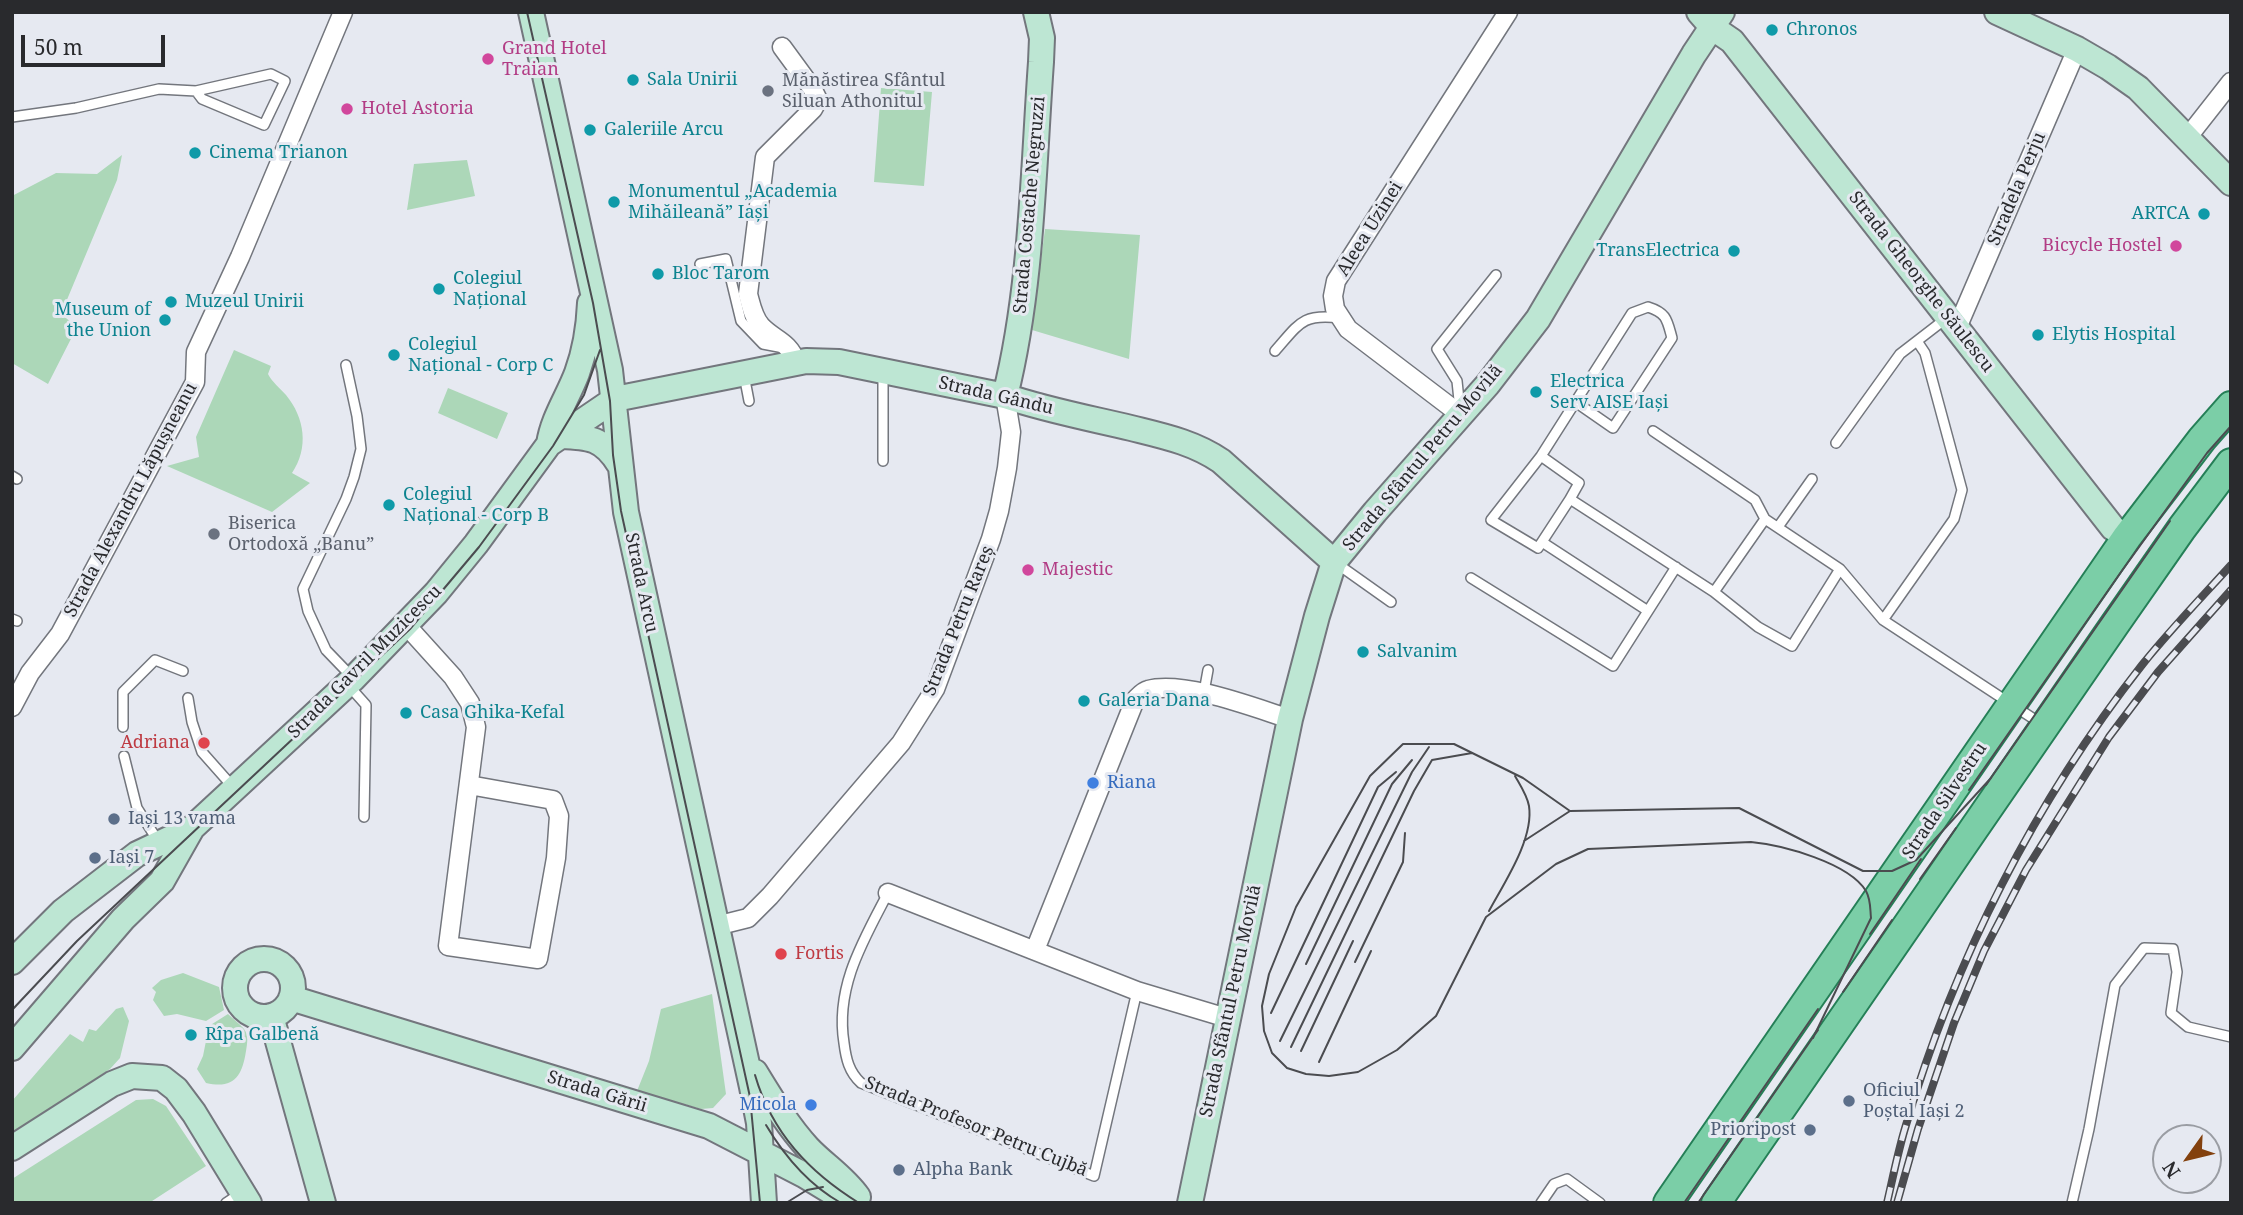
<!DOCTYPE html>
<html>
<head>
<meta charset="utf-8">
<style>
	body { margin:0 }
	#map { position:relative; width:2243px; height:1215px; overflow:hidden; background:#e6e9f1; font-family:"Noto Serif",serif }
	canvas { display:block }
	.frame { position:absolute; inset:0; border:14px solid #292a2d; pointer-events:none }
	.north { position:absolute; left:2152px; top:1124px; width:70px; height:70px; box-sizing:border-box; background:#e6e9f1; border:2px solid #9a9da3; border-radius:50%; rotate:236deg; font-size:19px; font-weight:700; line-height:28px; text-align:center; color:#292a2d }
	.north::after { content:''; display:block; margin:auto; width:24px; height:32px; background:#83410e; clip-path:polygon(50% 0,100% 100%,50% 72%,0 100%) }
	.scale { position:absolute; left:21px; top:35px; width:144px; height:32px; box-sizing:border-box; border:4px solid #292a2d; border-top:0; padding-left:9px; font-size:21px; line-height:24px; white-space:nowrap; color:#292a2d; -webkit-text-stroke:5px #e6e9f1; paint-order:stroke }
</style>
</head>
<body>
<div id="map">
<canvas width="2243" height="1215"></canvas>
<div class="frame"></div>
<div class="north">N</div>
<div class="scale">50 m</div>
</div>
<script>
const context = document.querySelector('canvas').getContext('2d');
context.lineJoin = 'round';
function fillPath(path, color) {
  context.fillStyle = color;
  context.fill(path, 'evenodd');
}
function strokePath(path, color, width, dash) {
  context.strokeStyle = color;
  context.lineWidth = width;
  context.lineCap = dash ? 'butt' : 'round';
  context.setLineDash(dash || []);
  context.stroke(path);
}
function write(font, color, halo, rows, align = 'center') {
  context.font = font + ' "Noto Serif",serif';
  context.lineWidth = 6;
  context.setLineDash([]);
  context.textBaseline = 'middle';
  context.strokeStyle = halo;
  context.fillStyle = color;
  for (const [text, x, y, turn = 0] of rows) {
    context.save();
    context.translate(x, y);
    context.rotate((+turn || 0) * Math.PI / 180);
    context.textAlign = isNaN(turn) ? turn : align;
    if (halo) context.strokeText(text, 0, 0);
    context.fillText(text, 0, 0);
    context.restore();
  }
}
const green = new Path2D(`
	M881,88L932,92L924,186L874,182Z
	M122,155L117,180L61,314L77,327L48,384L12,363V196L56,173L97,174Z
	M467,160L475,196L407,210L414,164Z
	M1045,229L1140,235L1129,359L1032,330Z
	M234,350L271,366L268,374C272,382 280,388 286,395C305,418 309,448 292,473L310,483L272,512L167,466L199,457L196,437Z
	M448,388L508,413L497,439L438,413Z
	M183,973L219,987L224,1010L206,1021L177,1014L164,1016L153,1000L156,992L152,988L161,980Z
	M712,994L726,1094L713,1108L701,1109L637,1091L649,1061L661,1009Z
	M123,1007L129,1021L120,1058L110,1069L12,1134V1101L70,1034L83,1042L89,1029L96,1031L116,1009Z
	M228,1014C233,1019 240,1024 244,1029C249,1035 247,1044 246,1051C242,1077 234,1089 206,1083L197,1069L203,1056L209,1026Z
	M153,1099L166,1106L206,1166L149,1203H12V1179L136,1100Z`);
const lane = new Path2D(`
	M12,117L76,108L159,89L196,91L271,74L285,81L264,125L202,99L196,91
	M700,264L726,259L741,321L763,344L784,348
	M1275,351C1299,324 1302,313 1340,318
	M346,365L357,416L361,449L354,477L346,499L303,589L308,611L326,650L352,677
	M744,375L749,401
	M1460,410L1457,381L1437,349L1496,275
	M1653,431L1755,500L1765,519L1840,569L1883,620L2040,723
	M1836,443L1900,354L1948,317
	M1541,456L1632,313L1648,307C1667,313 1667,320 1672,338L1613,428L1577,403
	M883,461V372
	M12,476L17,479
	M1570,499L1538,548L1491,520L1541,456L1579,483L1570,499L1714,592L1765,519
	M1778,527L1812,479
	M1542,542L1648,611
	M1336,563L1391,602
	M1471,578L1613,666L1676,567
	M1714,592L1758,627L1792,646L1840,569
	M12,619L17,621
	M1883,620L1954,519L1962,490L1925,353L1917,341
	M349,686L366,705L364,817
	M1204,692L1208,670
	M188,698L192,722L202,752L233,787
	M123,727V692L155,660L183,671
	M124,756L137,808L158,841
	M888,893C863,941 835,987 844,1043C846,1059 849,1072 861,1083L1094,1176L1137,991
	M226,1203L241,1193
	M1541,1203L1554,1184L1567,1179L1600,1203
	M2072,1203L2089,1129L2115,985L2144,948L2173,949L2177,972L2171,1013L2188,1027L2231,1037`);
const street = new Path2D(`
	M782,47L812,88L818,100L813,109L765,157L748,294C751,305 753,317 761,326C774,340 789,341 796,362
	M2187,138L2231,82
	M1957,328L2077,49
	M1461,415L1348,329L1335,309L1333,296L1336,281L1508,12
	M406,625L453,677L470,703L476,727L448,946L538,959L556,858L559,816L553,800L469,785
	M12,707L30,673L60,634L195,382L196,352L240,257L343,12
	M888,893L1137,991L1227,1018
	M716,926L748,918L770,896L901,743L935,689L991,539L999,511L1007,468L1011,432L1005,396
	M1035,950L1135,700C1139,696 1143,691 1148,690C1183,680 1255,708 1290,719`);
const secondary = new Path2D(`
	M531,12L610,370L626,512L752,1087L759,1123L764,1203
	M1699,12L1713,28L1732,41L2113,528L2127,537
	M1997,12L2077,49L2108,67L2138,88L2231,183
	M1005,396C1032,288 1033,173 1041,62L1042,38L1036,12
	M561,436C589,437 603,438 619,464
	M549,444C553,418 568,397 577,373C585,351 589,326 590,303
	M235 988a29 29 0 1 1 58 0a29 29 0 1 1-58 0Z
	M12,962L63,911L137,854L192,828
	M291,998L709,1126L804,1175L850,1203
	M271,1016L323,1203
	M12,1048L123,919L162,881L192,828L353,679L436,593L476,544L549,444L615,399L806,361L839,362L1005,396C1046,410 1089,418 1131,428C1163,436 1193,442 1221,461L1334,562
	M755,1072C771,1098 787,1125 808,1148C824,1165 844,1177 858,1197
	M12,1148L112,1084L132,1076L162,1078L176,1089L194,1113L249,1203
	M1190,1203L1290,719L1317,616L1334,562L1375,512L1488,384L1538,319L1694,54L1722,12`);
const primary = new Path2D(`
	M1668,1203L2127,537L2202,439L2231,406
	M1716,1203L2115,624L2182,528L2231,463`);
const tram = new Path2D(`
	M527,12L593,303L610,401L613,455L621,511L750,1097L760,1203
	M1986,785L2170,521
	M1969,790L2121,572L2207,453L2231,426
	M1524,841L1570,811
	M1920,879L1956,828
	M1489,911C1504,883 1534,839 1529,806C1527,795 1520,785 1515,776
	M1870,934L1921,859
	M1355,962L1403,862L1405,833
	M1306,964L1392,784L1412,760
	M1843,992L1892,920
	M12,1010L77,941L410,629L479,547L553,446L584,395L600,350
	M1271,1013L1378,787L1396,772
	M1813,1038L1871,918C1870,909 1871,900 1866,891C1849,863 1783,845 1751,842L1588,849L1556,864L1486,917L1436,1016L1397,1050L1358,1072L1329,1076L1306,1074L1287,1068L1272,1053L1264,1031L1262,1006L1269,974L1296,907L1370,776L1403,744H1454L1523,778L1570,811L1739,808L1863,871H1892L1916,860L1991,778
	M1280,1041L1412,772L1429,747
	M1291,1047L1414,791L1432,760L1472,753
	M1301,1051L1353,941
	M1319,1062L1371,951
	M755,1075C772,1133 809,1172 859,1203
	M766,1125C785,1157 809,1185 841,1203
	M786,1203L807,1190L823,1187
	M1684,1203L1818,1009
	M1698,1203L1818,1030`);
const rail = new Path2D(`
	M1887,1203C1893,1177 1898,1151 1906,1125C1955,959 2035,801 2142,665C2170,630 2201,598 2231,565
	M1897,1203L1918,1129L1954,1023L1984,951L2026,870L2109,737L2158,672L2231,590`);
const markers = [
	[1772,30,7,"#0f9aa8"],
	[488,59,7,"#d1479c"],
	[633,80,7,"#0f9aa8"],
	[768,91,7,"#6b7280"],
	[347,109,7,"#d1479c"],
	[590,130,7,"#0f9aa8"],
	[195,153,7,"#0f9aa8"],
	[614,202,7,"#0f9aa8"],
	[2204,214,7,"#0f9aa8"],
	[2176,246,7,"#d1479c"],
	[1734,251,7,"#0f9aa8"],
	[658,274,7,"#0f9aa8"],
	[439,289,7,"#0f9aa8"],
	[171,302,7,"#0f9aa8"],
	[165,320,7,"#0f9aa8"],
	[2038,335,7,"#0f9aa8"],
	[394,355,7,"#0f9aa8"],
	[1536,392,7,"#0f9aa8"],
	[389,505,7,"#0f9aa8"],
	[214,534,7,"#6b7280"],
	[1028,570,7,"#d1479c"],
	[1363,652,7,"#0f9aa8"],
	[1084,701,7,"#0f9aa8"],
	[406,713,7,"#0f9aa8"],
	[204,743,7,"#e0444e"],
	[1093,783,7,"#3f7fe0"],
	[114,819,7,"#5c6f8a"],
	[95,858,7,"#5c6f8a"],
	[781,954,7,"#e0444e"],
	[191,1035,7,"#0f9aa8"],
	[1849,1101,7,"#5c6f8a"],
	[811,1105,7,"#3f7fe0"],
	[1810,1130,7,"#5c6f8a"],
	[899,1170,7,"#5c6f8a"]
];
const cultureNames = [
	["Chronos",1786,30],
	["Sala Unirii",647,80],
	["Galeriile Arcu",604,130],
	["Cinema Trianon",209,153],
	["Monumentul „Academia",628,192],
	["Mihăileană” Iași",628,213],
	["ARTCA",2190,214,"right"],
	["TransElectrica",1720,251,"right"],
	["Bloc Tarom",672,274],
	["Colegiul",453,279],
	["Național",453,300],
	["Muzeul Unirii",185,302],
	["Museum of",151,310,"right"],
	["the Union",151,331,"right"],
	["Elytis Hospital",2052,335],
	["Colegiul",408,345],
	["Național - Corp C",408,366],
	["Electrica",1550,382],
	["Serv AISE Iași",1550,403],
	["Colegiul",403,495],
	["Național - Corp B",403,516],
	["Salvanim",1377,652],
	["Galeria Dana",1098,701],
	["Casa Ghika-Kefal",420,713],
	["Rîpa Galbenă",205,1035]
];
const hotelNames = [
	["Grand Hotel",502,49],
	["Traian",502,70],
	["Hotel Astoria",361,109],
	["Bicycle Hostel",2162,246,"right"],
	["Majestic",1042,570]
];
const worshipNames = [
	["Mănăstirea Sfântul",782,81],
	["Siluan Athonitul",782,102],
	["Biserica",228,524],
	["Ortodoxă „Banu”",228,545]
];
const streetNames = [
	["Stradela Perju",2017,189,-67],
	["Strada Costache Negruzzi",1030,205,-85],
	["Aleea Uzinei",1370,229,-58],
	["Strada Gheorghe Săulescu",1921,282,52],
	["Strada Gându",996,396,13],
	["Strada Sfântul Petru Movilă",1423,458,-50],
	["Strada Alexandru Lăpușneanu",131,500,-62],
	["Strada Arcu",641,583,78],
	["Strada Petru Rareș",959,621,-68],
	["Strada Gavril Muzicescu",365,662,-45],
	["Strada Silvestru",1945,801,-56],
	["Strada Sfântul Petru Movilă",1231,1001,-78],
	["Strada Gării",597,1092,17],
	["Strada Profesor Petru Cujbă",976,1127,22]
];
const healthNames = [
	["Adriana",190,743],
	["Fortis",795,954,"left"]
];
const shopNames = [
	["Riana",1107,783],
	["Micola",797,1105,"right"]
];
const serviceNames = [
	["Iași 13 vama",128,819],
	["Iași 7",109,858],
	["Oficiul",1863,1091],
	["Poștal Iași 2",1863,1112],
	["Prioripost",1796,1130,"right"],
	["Alpha Bank",913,1170]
];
fillPath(green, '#acd7b8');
strokePath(lane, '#73767d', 12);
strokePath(street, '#73767d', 21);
strokePath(secondary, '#73767d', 28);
strokePath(primary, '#257f57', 32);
strokePath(lane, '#fff', 9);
strokePath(street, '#fff', 18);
strokePath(secondary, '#bde6d3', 24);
strokePath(primary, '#7bcea7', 28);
strokePath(tram, '#4b4c50', 2);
strokePath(rail, '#4b4c50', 8);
strokePath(rail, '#e6e9f1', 5, [16]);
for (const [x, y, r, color] of markers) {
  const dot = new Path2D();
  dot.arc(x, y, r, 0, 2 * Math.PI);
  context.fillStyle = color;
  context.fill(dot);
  strokePath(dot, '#e6e9f1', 2.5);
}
write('18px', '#0d838f', '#e6e9f1', cultureNames, 'left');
write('18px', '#b23c85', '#e6e9f1', hotelNames, 'left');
write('18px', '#5b616d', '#e6e9f1', worshipNames, 'left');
write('18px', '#292a2d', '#e6e9f1', streetNames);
write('18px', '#be3a42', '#e6e9f1', healthNames, 'right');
write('18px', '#366cbe', '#e6e9f1', shopNames, 'left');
write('18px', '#4e5e75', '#e6e9f1', serviceNames, 'left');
</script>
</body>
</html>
